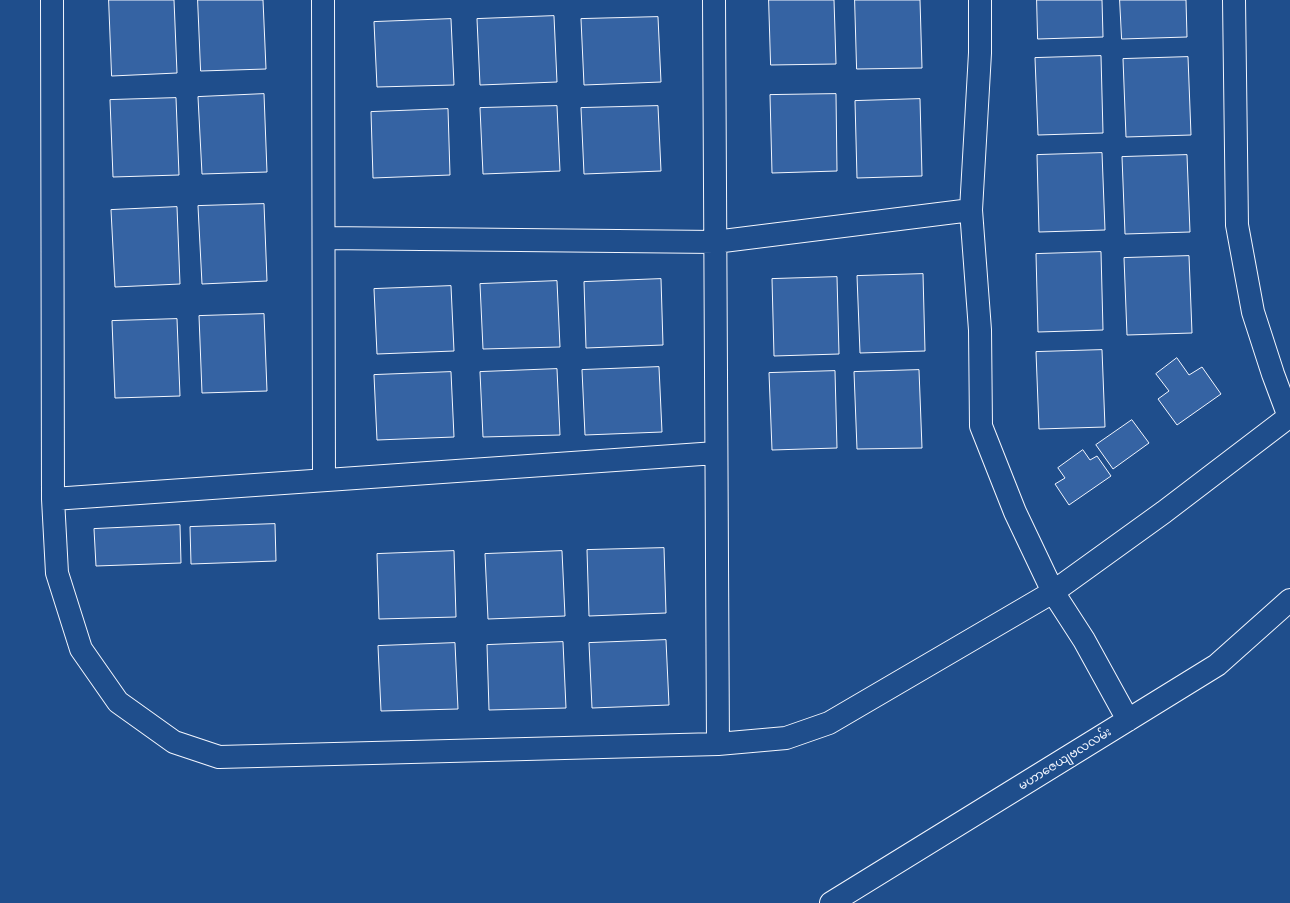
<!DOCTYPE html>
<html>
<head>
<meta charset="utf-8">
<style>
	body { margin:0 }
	canvas { display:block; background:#1f4e8c }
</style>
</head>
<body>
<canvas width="1290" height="903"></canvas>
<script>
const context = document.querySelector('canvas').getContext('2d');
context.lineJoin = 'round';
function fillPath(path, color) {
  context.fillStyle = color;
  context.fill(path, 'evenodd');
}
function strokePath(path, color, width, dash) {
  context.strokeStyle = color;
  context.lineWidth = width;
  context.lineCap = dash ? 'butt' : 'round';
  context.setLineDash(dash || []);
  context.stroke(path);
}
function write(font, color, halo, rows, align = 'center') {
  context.font = font + ' "IBM Plex Serif","Noto Sans Myanmar",serif';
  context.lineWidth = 3;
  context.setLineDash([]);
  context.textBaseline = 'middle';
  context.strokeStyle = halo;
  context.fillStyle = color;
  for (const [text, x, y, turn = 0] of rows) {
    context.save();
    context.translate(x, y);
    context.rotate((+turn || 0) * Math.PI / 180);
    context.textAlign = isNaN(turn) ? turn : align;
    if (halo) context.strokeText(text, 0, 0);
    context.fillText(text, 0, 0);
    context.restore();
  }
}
const building = new Path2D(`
	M109,0H174L177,73L112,76Z
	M198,0H263L266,69L201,71Z
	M769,0H834L836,64L771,65Z
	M855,0H920L922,68L857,69Z
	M1037,0H1102L1103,37L1038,39Z
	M1120,0H1186L1187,37L1122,39Z
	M554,16L557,82L480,85L477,19Z
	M658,17L661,82L584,85L581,19Z
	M451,19L454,85L377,87L374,22Z
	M1101,56L1103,133L1038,135L1035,58Z
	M1188,57L1191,135L1126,137L1123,59Z
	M264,94L267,172L202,174L198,97Z
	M836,94L837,171L772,173L770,95Z
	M176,98L179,175L113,177L110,100Z
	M920,99L922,176L857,178L855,101Z
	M557,106L560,171L483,174L480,108Z
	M658,106L661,171L584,174L581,108Z
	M448,109L450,175L373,178L371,112Z
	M1102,153L1105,230L1039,232L1037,155Z
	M1187,155L1190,232L1125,234L1122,157Z
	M264,204L267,281L202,284L198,206Z
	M177,207L180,284L115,287L111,210Z
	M1101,252L1103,330L1038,332L1036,254Z
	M1189,256L1192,333L1127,335L1124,258Z
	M923,274L925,351L860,353L857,276Z
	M837,277L839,354L774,356L772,279Z
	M661,279L663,345L586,348L584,282Z
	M557,281L560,347L483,349L480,284Z
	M451,286L454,351L377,354L374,289Z
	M264,314L267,391L202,393L199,316Z
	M177,319L180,396L115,398L112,321Z
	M1102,350L1105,427L1039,429L1036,352Z
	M1177,358L1189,375L1202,367L1221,394L1177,425L1158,399L1169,391L1156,374Z
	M659,367L662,432L585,435L582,370Z
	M557,369L560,435L483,437L480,372Z
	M919,370L922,448L857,449L854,372Z
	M835,371L837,448L772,450L769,373Z
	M451,372L454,437L377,440L374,375Z
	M1132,420L1149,443L1113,469L1096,445Z
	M1083,450L1090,460L1097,456L1111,476L1069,505L1055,484L1065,478L1058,468Z
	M275,524L276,561L191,564L190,527Z
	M180,525L181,563L96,566L94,529Z
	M664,548L666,613L589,616L587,550Z
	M454,551L456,617L379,619L377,554Z
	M562,551L565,616L488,619L485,554Z
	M666,640L669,705L592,708L589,643Z
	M563,642L566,708L489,710L487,645Z
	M455,643L458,709L381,711L378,646Z`);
const street = new Path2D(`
	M52,0L53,499L57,573L81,649L118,702L174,742L219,757L718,744L786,738L829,723L1053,592L1164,512L1290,416
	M323,0L324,480
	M714,0L718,744
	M980,0V53L971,210L980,330L981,426L1015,512L1053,592L1084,640L1128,720
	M1234,0L1237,225L1253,312L1273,374L1289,417
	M324,238L715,242L971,210
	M53,499L716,453
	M831,903L1217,665L1290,600`);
const streetNames = [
	["မဟာဇေယျဗလလမ်း",1065,759,-32]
];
fillPath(building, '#3563a3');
strokePath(building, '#f2f6ff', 1);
strokePath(street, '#f2f6ff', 24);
strokePath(street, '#1f4e8c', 22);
write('12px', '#f2f6ff', '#1f4e8c', streetNames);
</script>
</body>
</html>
